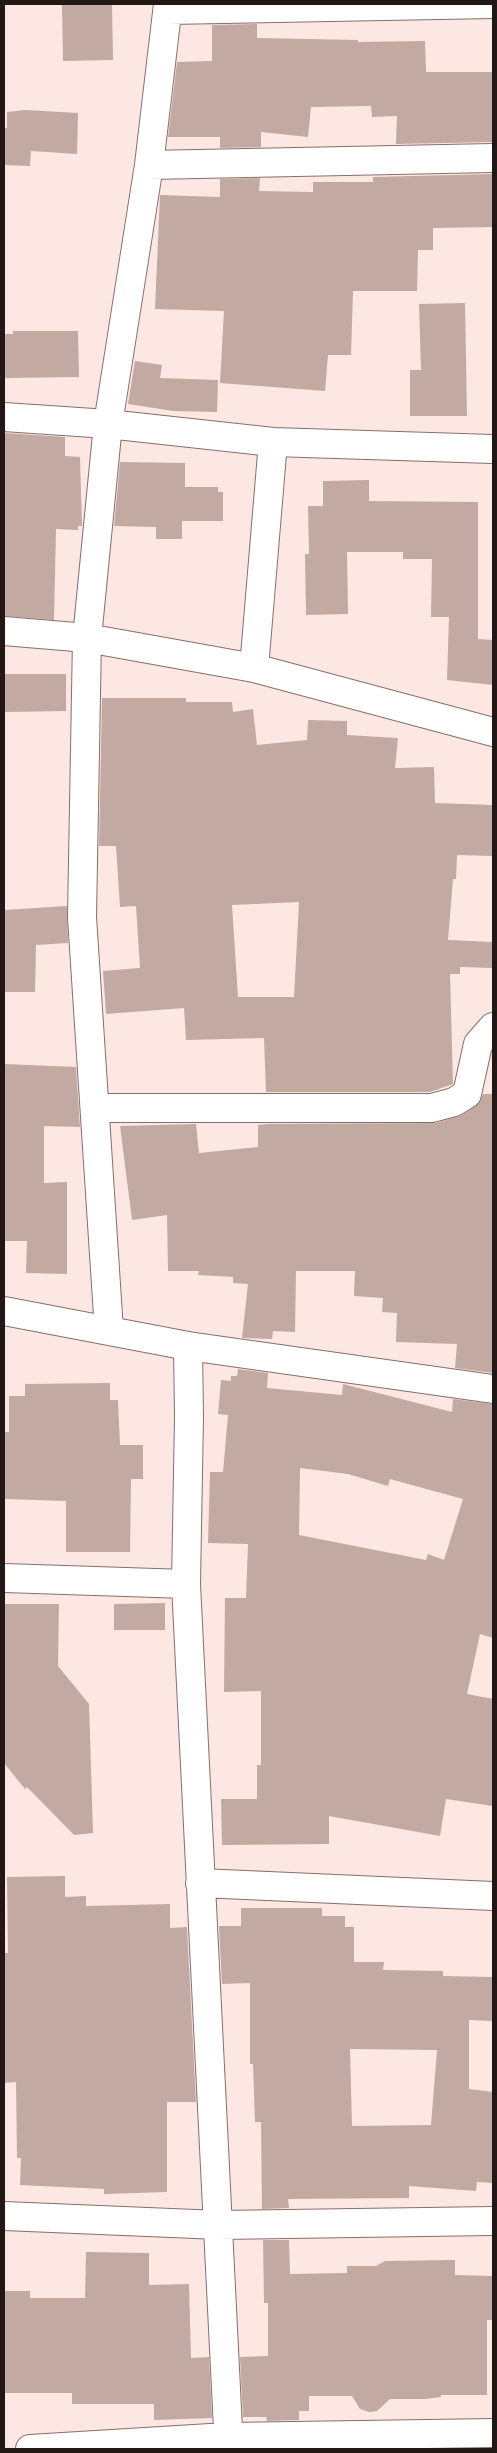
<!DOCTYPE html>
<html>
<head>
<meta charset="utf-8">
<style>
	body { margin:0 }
	#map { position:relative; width:497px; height:2453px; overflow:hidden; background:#fce7e2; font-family:"DejaVu Sans",sans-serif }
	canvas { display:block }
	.frame { position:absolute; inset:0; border:5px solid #211816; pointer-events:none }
</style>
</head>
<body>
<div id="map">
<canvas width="497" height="2453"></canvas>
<div class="frame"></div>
</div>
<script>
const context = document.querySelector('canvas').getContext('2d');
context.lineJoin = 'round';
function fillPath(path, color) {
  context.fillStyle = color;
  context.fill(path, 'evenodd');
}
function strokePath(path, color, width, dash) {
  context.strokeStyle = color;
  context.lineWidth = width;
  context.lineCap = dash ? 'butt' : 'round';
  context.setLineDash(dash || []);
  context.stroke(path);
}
const building = new Path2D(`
	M62,4H112L113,60L63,61Z
	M257,24V38L358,40V42L425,41L426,72H493V142L396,144L397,116L372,117L371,106L311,107L308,137L261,132V147L220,148V137H168L177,62L212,61V25Z
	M25,110L78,113L77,154L31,151L30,166L4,165V128H7V112Z
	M493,174V227L433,228V250H418L417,291H353L351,355H328L325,391L220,383L224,311L155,309L160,195L220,197V179L260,178L259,191L313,192V182H373V177Z
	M465,303L467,416H410V370H421L419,304Z
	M13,331H78L79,377L4,378V334H13Z
	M135,361L162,365L160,378L218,380L217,412L173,411L128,404Z
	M5,433L65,437V456L80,457L82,526H78V530L56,529L54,620L4,616Z
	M120,462L185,463V487H218V492H223V521H182V539H156V527L114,526Z
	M369,480V501L478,502V639L493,640V685L447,680L449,617H431L432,559H403V552H347L348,614L306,615L305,554H309L308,506H323V481Z
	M4,674H66V711L4,712Z
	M102,698H186V702H232L233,712L253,709L257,745L307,740L308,720L347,721V735L398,738L395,768L434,767L435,803L493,805V856L457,855L456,879H453L448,940L493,942V968L460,967V974H450L453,1084L430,1092H266L264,1038L186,1040L184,1008L106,1014L103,971L140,968L136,906L120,907L116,846H99ZM299,902L294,997H238L232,905Z
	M67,906L68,943L36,945L35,992H4V910Z
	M5,1064L76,1067L80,1127L44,1126V1183L67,1182V1274L26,1273L27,1241H4Z
	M483,1094H493V1373L455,1368L457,1344L396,1342L397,1313L382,1312L383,1298L354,1296L355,1271H296L295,1332L273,1331L272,1339L242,1338L248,1284L233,1283V1277L198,1275L199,1271H168L167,1215L132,1220L120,1126L196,1124L199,1153L258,1147V1125L267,1124L436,1123L462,1115L479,1103Z
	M238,1369L268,1373L267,1388L342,1395L343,1384L452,1412L453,1399L493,1404V1638L480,1634L467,1694L493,1699V1806L446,1799L440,1836L329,1816V1844L222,1845L221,1799H257V1765H261V1691L224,1692L225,1598H246L248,1544L208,1543L210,1472H223L228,1415L218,1414L221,1380L231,1381V1376H237ZM300,1468L348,1474L388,1486L390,1479L463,1499L444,1560L428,1554L426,1560L299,1535Z
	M110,1383V1400H118L120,1445H143V1479H131L130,1552H66V1501L4,1499V1432H9V1396H25V1384Z
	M165,1603V1630H114V1604Z
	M4,1604H59L58,1666L89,1704L93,1833L74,1835L27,1787L25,1789L4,1763Z
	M65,1876V1897L86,1896V1906L170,1904V1928L187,1927L196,2102H167V2192L104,2194V2189L20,2185L21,2158H17L16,2082L4,2083V1953H8L7,1877Z
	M241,1908H322V1916H345V1927H354V1962H384L383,1970L443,1971V1976L493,1977V2021L469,2020V2089L493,2092V2183L477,2182L476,2191L409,2186V2198L288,2199L289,2208L262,2209L261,2122H255L253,2064H250V1983L222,1984L219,1926H241ZM350,2049L437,2050L431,2125L352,2126Z
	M263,2240H289L290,2274L347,2273V2266H376L385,2261L455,2260V2275L493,2276V2320H487V2395H441V2397L425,2399H390L377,2411L369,2412L360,2409L352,2396H309V2411H299V2420L267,2421L266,2417H243L240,2357L268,2356V2303H264Z
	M86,2252L149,2253V2285L189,2284L191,2358L209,2357L212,2418L154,2420V2404H72V2393H4V2291H30V2298H85Z`);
const minor = new Path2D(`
	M168,10L493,4
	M149,165L493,158
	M4,417L108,424L273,442L493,449
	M4,631L87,638L254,668L493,732
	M254,668L273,442
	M95,1108H432L454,1102L467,1094L478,1044L493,1027
	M4,1311L188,1346L493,1389
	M109,1331L82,917L87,638L108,424L149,165L168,4
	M188,1346L189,1417L186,1584L229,2449
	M4,1578L186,1584
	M200,1883L493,1896
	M4,2216L219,2225L493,2221
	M30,2449L227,2437L493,2433`);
fillPath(building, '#c2aaa3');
strokePath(minor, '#856f69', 30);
strokePath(minor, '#fff', 28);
</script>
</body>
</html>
